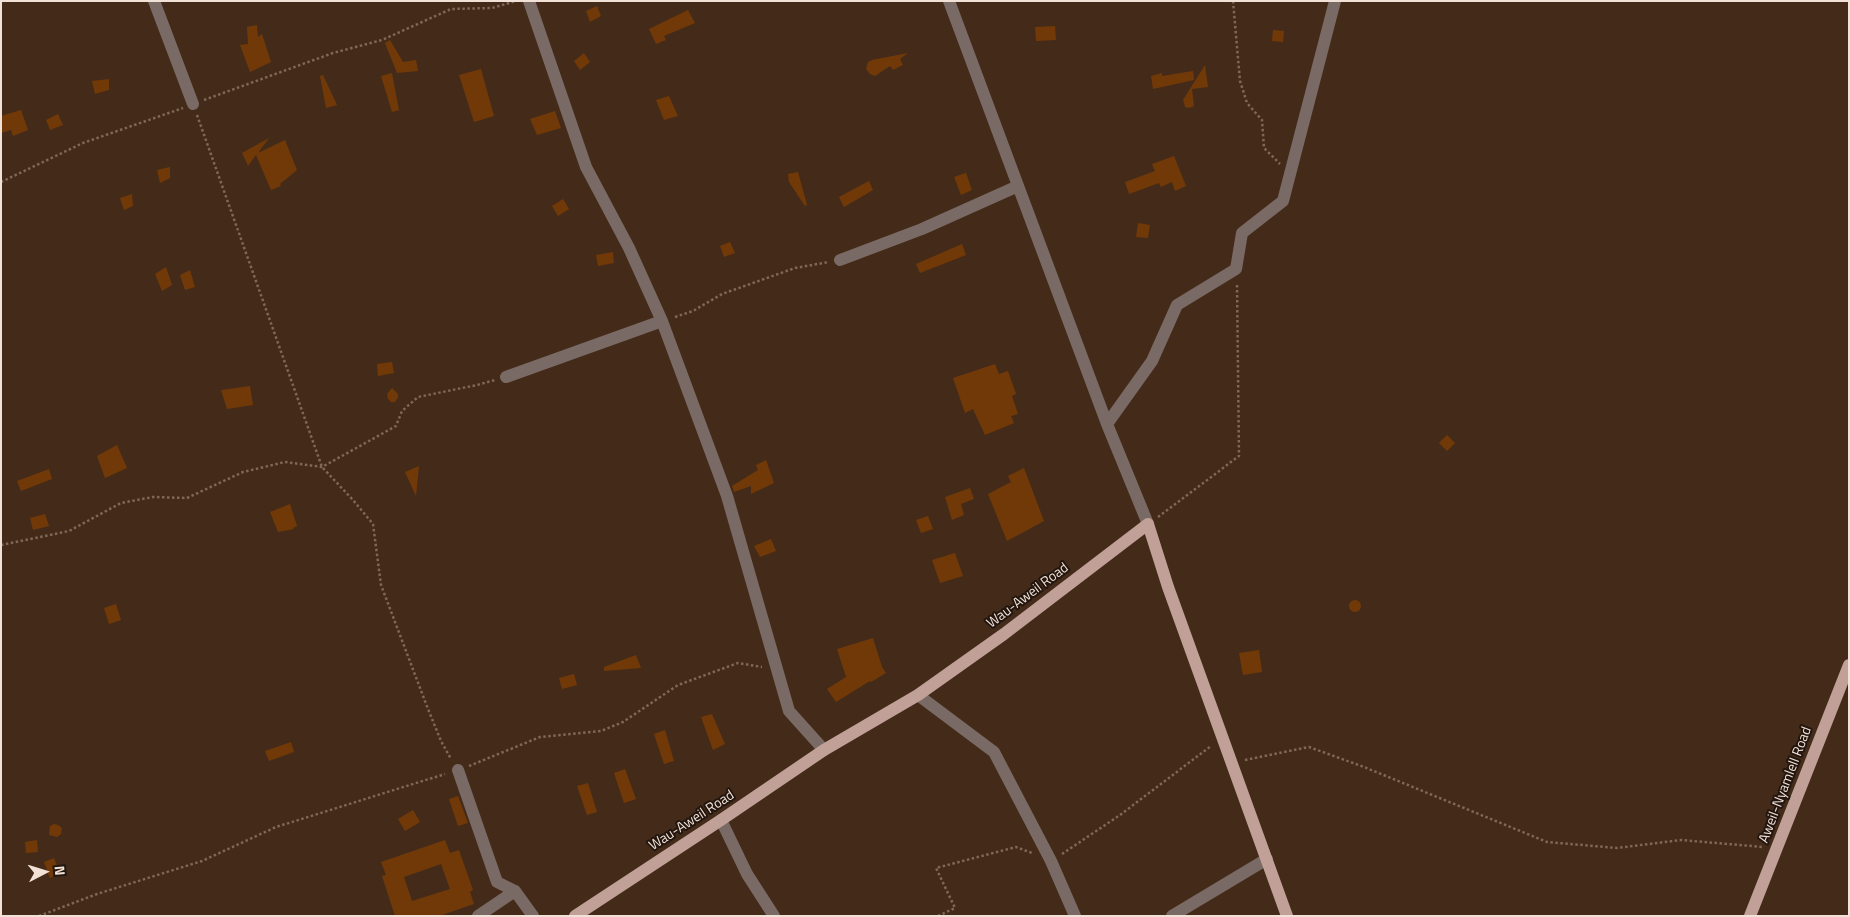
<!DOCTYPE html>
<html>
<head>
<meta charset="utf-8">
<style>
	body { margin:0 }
	#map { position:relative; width:1850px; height:917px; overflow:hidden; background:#442b19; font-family:"Titillium Web",sans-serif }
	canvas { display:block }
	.frame { position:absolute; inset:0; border:2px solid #f2e1d6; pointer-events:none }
	.north { position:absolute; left:20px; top:847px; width:50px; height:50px; -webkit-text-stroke:4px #22160f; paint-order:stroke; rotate:85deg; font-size:14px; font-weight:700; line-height:20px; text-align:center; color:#f2e1d6 }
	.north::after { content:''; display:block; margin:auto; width:18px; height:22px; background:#f2e1d6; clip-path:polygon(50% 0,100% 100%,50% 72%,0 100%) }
</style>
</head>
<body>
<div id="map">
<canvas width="1850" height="917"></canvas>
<div class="frame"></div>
<div class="north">N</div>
</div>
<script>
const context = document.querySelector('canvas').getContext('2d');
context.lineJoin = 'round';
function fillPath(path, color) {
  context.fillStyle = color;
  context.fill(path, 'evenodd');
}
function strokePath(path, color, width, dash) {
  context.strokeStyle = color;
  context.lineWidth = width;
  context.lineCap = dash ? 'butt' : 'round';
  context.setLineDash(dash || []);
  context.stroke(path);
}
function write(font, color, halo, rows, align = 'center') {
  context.font = font + ' "Titillium Web",sans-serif';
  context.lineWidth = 4;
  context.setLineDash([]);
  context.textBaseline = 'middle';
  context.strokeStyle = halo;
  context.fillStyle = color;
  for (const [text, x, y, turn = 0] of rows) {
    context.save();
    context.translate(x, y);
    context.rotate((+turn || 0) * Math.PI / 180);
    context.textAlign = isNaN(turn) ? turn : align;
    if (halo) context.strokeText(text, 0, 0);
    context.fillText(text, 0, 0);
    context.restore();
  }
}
const building = new Path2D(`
	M597,6L601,16L590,22L586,11Z
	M688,10L695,23L664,36L666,40L656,44L649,29Z
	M257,25L258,37L262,34L271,62L250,72L240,45L248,44L247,27Z
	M1055,26L1056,40L1036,41L1035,27Z
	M1273,30L1284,31L1283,42L1272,41Z
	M390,40L403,62L416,60L418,71L397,73L385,43Z
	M584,53L590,62L580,70L574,61Z
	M908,53L900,59L903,65L893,70L890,66L875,76L870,74L866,69L868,62L872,60Z
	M1205,65L1208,87L1192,89L1194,106L1189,108L1185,107L1183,100Z
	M481,69L494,116L474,122L459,75Z
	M1193,71L1194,80L1153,89L1151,76L1162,73V76Z
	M392,73L399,110L392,112L381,76Z
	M323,75L337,105L326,108L320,76Z
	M109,79V90L95,94L92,81Z
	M669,96L678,116L664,120L656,100Z
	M21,110L28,130L13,136L11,130L1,133V116Z
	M555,111L561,128L537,135L530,119Z
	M58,114L63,125L50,130L46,120Z
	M269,138L258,153L285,140L297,170L280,184L281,186L271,190L256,155L248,166L242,153Z
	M1174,156L1186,186L1175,191L1172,182L1161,187L1159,183L1129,194L1125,182L1155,171L1152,164Z
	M170,167V178L160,183L157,170Z
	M798,172L807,205L805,206L789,182L788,174Z
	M966,173L972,190L961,195L954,177Z
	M869,181L873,190L844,207L839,197Z
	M132,194L133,206L124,210L120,198Z
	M563,199L569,209L558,216L552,206Z
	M1138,223L1150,225L1148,238L1136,237Z
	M730,242L735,253L724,257L720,246Z
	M962,244L966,255L920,273L916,264Z
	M613,252L614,263L598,266L596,255Z
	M166,267L172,285L162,291L155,274Z
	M190,270L195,287L185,290L180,275Z
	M392,362L394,373L378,376L377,364Z
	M995,364L999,374L1008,371L1016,394L1012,396L1018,414L1011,416L1014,423L985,435L973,409L965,413L953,378Z
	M250,386L253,405L227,409L221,390Z
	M392,388L398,394V397L395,402H391L388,399L387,394Z
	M1447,435L1455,443L1447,451L1439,443Z
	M117,445L127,468L105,478L97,456Z
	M766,460L774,483L751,494V486L734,492L732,486L758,470L756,465Z
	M419,466L416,496L405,472Z
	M1024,468L1044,521L1007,541L988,494L1011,482L1008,476Z
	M49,469L52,479L21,491L17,481Z
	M970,488L974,499L961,504L964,515L952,520L945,497Z
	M290,504L297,526L293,528L294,529L278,532L270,512Z
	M45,514L49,526L33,530L30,518Z
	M928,516L933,529L921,533L916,520Z
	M771,539L776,551L760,557L754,546Z
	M955,553L963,576L940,583L932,560Z
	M1349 606a6 6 0 1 1 12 0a6 6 0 1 1-12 0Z
	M116,604L121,620L109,624L104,608Z
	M873,638L882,667L886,673L871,682L870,681L836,702L827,689L846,677L837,649Z
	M1259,650L1262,672L1243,675L1239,653Z
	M636,655L641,668L604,671V667Z
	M574,674L577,685L562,689L559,678Z
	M712,714L725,744L713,750L701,717Z
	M665,730L674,761L664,764L654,734Z
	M291,742L294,752L269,761L265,751Z
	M625,769L636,799L624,803L614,773Z
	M588,783L597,812L587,815L577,786Z
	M458,796L468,823L458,826L449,799Z
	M413,810L420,822L405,831L398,819Z
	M54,824L58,825L62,828L61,834L57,837L49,835L50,826Z
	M37,840L38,852L26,853L25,842Z
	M445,840L450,853L459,850L473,890L470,892L474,904L439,916H395L382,876L386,875L381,862ZM441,864L450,889L412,901L404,877Z
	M54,858L60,874L50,878L44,862Z`);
const path = new Path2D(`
	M1233,1L1240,81L1247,103L1262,120L1264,148L1280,164
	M204,100L333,53L382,40L451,9L492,8L516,1
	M197,115L322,467L353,500L373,524L381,585L428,709L441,741L451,759
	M1,182L83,143L183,108
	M675,317L693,311L722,294L795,268L829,262
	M1158,517L1239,456L1237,283
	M1,545L69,531L121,503L153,497L187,498L243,472L285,462L322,467L396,426L402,411L418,397L477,385L495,380
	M1245,760L1309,747L1364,767L1547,842L1617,848L1681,840L1763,847
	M469,766L540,737L601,731L623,722L678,685L738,663L762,667
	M1062,854L1120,815L1211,746
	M39,916L97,894L202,861L276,827L445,774
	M938,916L955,908L936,868L1016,847L1032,853`);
const minor = new Path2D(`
	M154,1L193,104
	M529,1L586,167L629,248L662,321L727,496L789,711L824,750
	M949,1L1107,424L1148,524
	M840,260L922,229L1018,186
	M506,377L662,321
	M1107,424L1152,361L1177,305L1236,269L1242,233L1283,201L1335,1
	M918,695L994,752L1051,861L1075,916
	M458,770L497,882L515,891L533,916
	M721,820L747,874L774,916
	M478,916L515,891
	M1172,916L1267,859`);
const major = new Path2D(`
	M575,916L721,820L824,750L918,695L1004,634L1148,524L1168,587L1287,916
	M1750,916L1849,665`);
const streetNames = [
	["Wau-Aweil Road",1028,596,-37],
	["Aweil-Nyamlell Road",1786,785,-69],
	["Wau-Aweil Road",692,821,-33]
];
fillPath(building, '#723908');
strokePath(path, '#7e6859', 2.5, [2.5, 2.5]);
strokePath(minor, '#7a6a65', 12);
strokePath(major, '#c1a197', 12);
write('14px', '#f2e1d6', '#22160f', streetNames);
</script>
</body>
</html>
